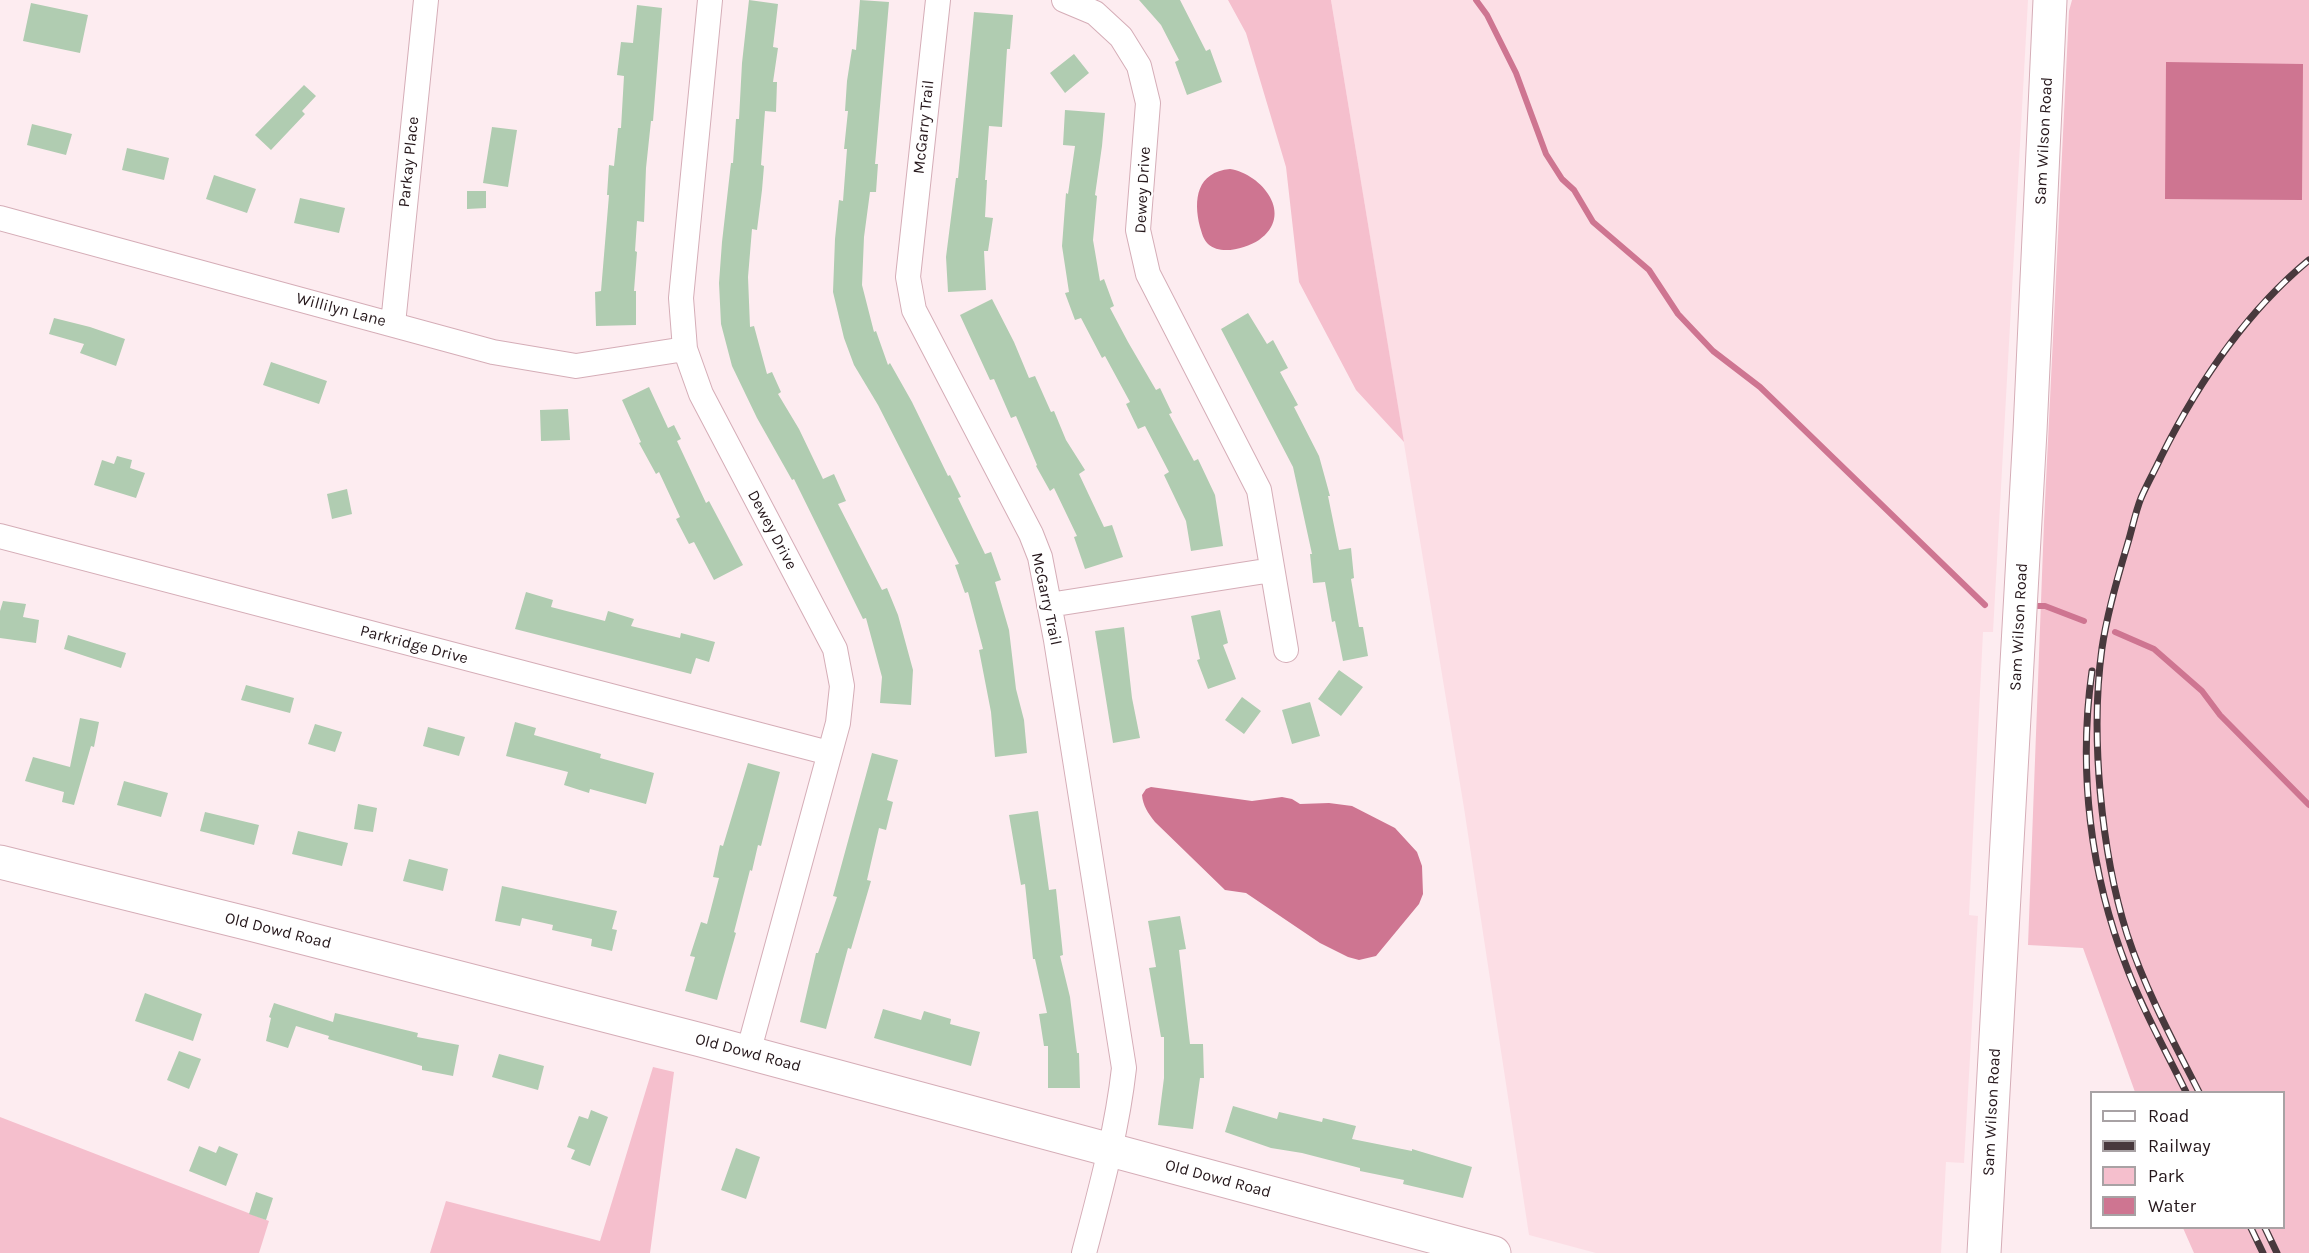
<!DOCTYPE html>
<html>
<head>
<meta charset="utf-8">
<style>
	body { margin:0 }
	#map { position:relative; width:2309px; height:1253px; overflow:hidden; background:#fdecf0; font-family:Karla,sans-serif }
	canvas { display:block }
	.legend { position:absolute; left:2090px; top:1091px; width:195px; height:138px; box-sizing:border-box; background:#fff; border:2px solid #a8a2a4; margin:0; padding:8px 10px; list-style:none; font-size:18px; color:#25171b }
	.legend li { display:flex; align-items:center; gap:12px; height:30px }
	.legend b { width:30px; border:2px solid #a8a2a4 }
</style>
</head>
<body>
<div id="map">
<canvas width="2309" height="1253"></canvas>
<ul class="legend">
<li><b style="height:8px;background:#fff"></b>Road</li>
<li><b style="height:8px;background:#48393d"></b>Railway</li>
<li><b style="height:16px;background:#f5bfcd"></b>Park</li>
<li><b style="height:16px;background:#ce7591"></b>Water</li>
</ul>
</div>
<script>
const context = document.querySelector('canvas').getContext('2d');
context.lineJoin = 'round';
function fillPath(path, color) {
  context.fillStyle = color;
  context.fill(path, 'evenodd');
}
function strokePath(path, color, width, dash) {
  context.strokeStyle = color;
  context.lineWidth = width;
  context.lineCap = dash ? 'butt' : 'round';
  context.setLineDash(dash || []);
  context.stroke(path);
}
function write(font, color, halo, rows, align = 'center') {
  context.font = font + ' Karla,sans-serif';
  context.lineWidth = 4.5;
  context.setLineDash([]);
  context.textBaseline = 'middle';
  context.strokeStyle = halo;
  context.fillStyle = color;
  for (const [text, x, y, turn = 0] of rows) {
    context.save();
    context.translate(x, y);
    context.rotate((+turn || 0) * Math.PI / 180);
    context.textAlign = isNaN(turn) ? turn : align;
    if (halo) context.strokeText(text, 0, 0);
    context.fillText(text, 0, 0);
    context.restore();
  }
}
const built = new Path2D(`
	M1331,0H2028L1993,632H1983L1969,915L1978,916L1964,1163L1946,1162L1941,1253H1596L1529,1235L1464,808Z`);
const green = new Path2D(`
	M1228,0H1331L1404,442L1356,390L1299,282L1286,167L1246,33Z
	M2072,0H2309V1253H2194L2183,1228H2284V1092H2135L2083,948L2028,945L2044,522L2069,11Z
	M653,1067L674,1072L650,1253H430L446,1201L600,1241Z
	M0,1117L269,1221L259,1253H0Z`);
const water = new Path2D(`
	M2166,62L2303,64L2302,200L2165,199Z
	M1230,169C1262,174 1295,215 1259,240C1246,248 1221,256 1208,244C1203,239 1202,233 1200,227C1193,199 1197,172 1230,169Z
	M1151,787L1252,801L1282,797L1292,799L1300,804L1329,803L1352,806L1395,828L1417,852L1422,866L1423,894L1419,904L1376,956L1359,960L1348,957L1320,943L1246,893L1225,890L1155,822C1148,813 1143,806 1142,795L1146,789Z`);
const stream = new Path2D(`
	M1476,0L1487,15L1516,73L1546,154L1562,179L1574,190L1593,222L1649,270L1678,314L1713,351L1760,387L1985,605
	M2038,606H2045L2084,621
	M2115,632L2154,649L2202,691L2220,715L2309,805`);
const building = new Path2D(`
	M749,0L778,4L773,47L778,48L773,82H777L776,112L765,111L761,165L764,166L762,190L757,230L752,229L748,277L750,327L754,326L767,374L772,372L781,392L778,394L799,429L823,479L834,474L846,501L838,504L882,590L887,588L898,615L913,670L911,705L880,703L882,677L866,618L863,619L794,479L792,480L757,418L732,366L721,324L719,283L722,242L731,163H733L736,119H739L742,63Z
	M860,0L889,2L875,164H878L876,192H870L864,237L862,285L874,332L876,331L888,365L890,363L912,402L948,476L950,475L961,497L958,498L985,554L991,552L1001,580L995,582L1009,630L1016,689L1024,720L1027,753L995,757L991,712L979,650L983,649L968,592L965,593L955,565L959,564L878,405L854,365L844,338L833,292L835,239L839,200L843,201L847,149H844L848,111H845L847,81L852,49L856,50Z
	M1139,0H1180L1206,51L1210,49L1222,82L1187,95L1175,62L1179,60L1161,25Z
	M31,3L88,15L80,53L23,41Z
	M637,5L662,8L653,121H651L646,168L644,222L637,221L635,251L637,252L634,291H636V325L596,326L595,292L601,291L609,195H607L609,165L614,166L618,128H621L624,76L617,75L621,42L633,43Z
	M974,12L1013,15L1010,49H1007L1002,127L989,126L985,180H987L985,217L993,218L988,251H984L986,290L948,292L946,257L956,178H958Z
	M1074,54L1089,73L1065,93L1050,73Z
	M304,85L316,96L302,111L305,114L271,150L255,135Z
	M1065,110L1105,113L1102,146L1095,195L1097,196L1093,240L1100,281L1104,279L1114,306L1110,308L1128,342L1156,390L1160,388L1172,413L1169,414L1194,461L1198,459L1215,495L1223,546L1191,551L1186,521L1164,475L1169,472L1145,426L1138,429L1126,404L1130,402L1105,356L1102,358L1081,318L1075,320L1065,293L1069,292L1062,246L1066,193L1068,194L1075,146L1063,145Z
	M32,124L72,134L66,155L27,145Z
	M492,127L517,130L508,187L483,183Z
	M127,148L169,158L164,180L122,170Z
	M214,175L256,189L247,213L206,199Z
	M467,191H486V208L467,209Z
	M300,198L345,208L339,233L294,223Z
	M992,299L1014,342L1029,378L1035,376L1051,412L1054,411L1066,440L1085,470L1079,474L1104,527L1112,525L1123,557L1085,569L1074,537L1077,536L1054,488L1050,491L1036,466L1037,465L1016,416L1011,418L994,379L990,380L960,315Z
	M1248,313L1267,344L1273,340L1288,368L1280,372L1298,405L1294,407L1319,456L1330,496H1328L1339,550L1351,548L1354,578L1351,579L1359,627H1363L1368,656L1343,661L1335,621L1332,622L1325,582L1313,583L1310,554H1312L1293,467L1221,329Z
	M54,318L90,327L125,339L116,366L80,353L84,344L49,334Z
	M271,362L327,381L319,404L263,385Z
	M649,387L668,428L674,425L681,439L677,441L706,503L709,501L743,565L714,580L694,542L689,544L676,519L680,517L659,472L656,474L639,443L641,442L622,400Z
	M568,409L570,440L541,441L540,410Z
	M117,456L132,460L130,468L145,473L136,498L94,485L102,460L114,464Z
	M347,489L352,514L332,519L327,494Z
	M526,592L553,600L551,607L605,621L608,611L634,619L631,626L680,638L681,633L715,642L709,662L696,658L691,674L515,629Z
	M3,601L26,604L23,617L39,620L36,643L0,638V611Z
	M1220,610L1228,643L1223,645L1236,679L1208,689L1197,660L1200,659L1191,616Z
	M1124,627L1132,698L1140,738L1113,743L1095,631Z
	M68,635L126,653L121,668L64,649Z
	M1339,670L1363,687L1341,716L1318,699Z
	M246,685L294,698L290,713L241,700Z
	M1242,697L1261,711L1244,734L1225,720Z
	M1310,702L1320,736L1292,744L1282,710Z
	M80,718L99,722L94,747L91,746L74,805L62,802L64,792L25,781L33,757L70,767Z
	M515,722L536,728L534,735L601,754L600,758L654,773L646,804L590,789L589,793L564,785L568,772L506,756Z
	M315,724L342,732L335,752L308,744Z
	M428,727L465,737L459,756L423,746Z
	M872,753L898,760L887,800L893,802L886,830L879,828L867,880L871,881L851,949L848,948L826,1029L800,1022L816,953H818L837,897L833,896Z
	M748,763L780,772L761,846L758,845L752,871L750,870L734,932L736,933L717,1000L685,991L695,957L690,956L701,922L707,924L719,878L713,877L720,845L723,846Z
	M124,781L168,793L161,817L117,805Z
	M358,804L377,808L373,832L354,829Z
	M1038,811L1049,890L1056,889L1063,955L1060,956L1070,997L1077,1053H1079L1080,1088H1048V1046H1044L1039,1014L1047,1013L1035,959H1033L1025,884L1021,885L1009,815Z
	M205,812L259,825L254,845L200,831Z
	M298,831L348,843L342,866L292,854Z
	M409,859L448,869L443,891L403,881Z
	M502,886L617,911L612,929L617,930L612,951L591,946L592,939L552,930L553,925L522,918L520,926L495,921Z
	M1180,916L1186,949L1179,950L1190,1044H1203L1204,1078H1200L1193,1129L1158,1125L1164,1078V1037H1161L1149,968L1156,967L1148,921Z
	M145,993L202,1014L193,1041L135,1021Z
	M274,1003L333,1022L335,1013L418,1033L417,1037L459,1045L453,1076L422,1070V1066L328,1039L329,1036L296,1026L288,1048L266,1041L271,1018L269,1017Z
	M883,1009L921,1020L924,1011L951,1019L950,1024L980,1032L971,1066L874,1038Z
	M179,1051L201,1059L189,1089L167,1080Z
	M499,1054L544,1066L538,1090L492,1077Z
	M1233,1106L1277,1119L1279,1112L1322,1122L1323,1118L1356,1126L1352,1139L1412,1151V1149L1472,1167L1463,1198L1403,1184L1404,1180L1360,1171V1168L1302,1153L1271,1148L1225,1132Z
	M591,1110L608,1117L590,1166L571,1159L575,1150L567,1147L579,1116L588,1119Z
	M199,1146L216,1153L219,1146L238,1154L226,1186L189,1171Z
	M736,1148L760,1157L746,1199L721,1190Z
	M256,1192L273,1198L266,1220L249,1214Z`);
const street = new Path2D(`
	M710,0L681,298L685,349L701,394L835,649L842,686L838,723L748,1053
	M938,0L908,277L914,310L1031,534L1040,557L1056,640L1124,1068C1117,1131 1100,1192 1084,1253
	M1064,0L1095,13L1121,37L1139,66L1148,103L1138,230L1148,274L1259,490L1286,650
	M0,218L493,352L576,366L685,349
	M393,324L426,0
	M0,536L829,753
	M1049,605L1272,570`);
const secondary = new Path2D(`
	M0,862L254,925L701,1040L1494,1253
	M1984,1253L2030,431L2050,0`);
const rail = new Path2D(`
	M2092,671C2078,770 2090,874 2127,968C2143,1011 2166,1051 2186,1092
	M2199,1092C2173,1041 2145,989 2127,934C2101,852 2090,734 2102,648C2107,614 2117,579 2127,546C2132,530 2135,513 2141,498C2147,484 2155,470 2161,457C2198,383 2245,313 2309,260
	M2251,1228L2263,1253
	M2265,1228L2277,1253`);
const streetNames = [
	["McGarry Trail",924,127,-84],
	["Sam Wilson Road",2044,141,-87],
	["Parkay Place",409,162,-84],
	["Dewey Drive",1143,190,-87],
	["Willilyn Lane",341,310,15],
	["Dewey Drive",772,530,62],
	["McGarry Trail",1046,599,78],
	["Sam Wilson Road",2019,627,-87],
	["Parkridge Drive",414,645,15],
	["Old Dowd Road",278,931,14],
	["Old Dowd Road",748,1053,15],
	["Sam Wilson Road",1992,1112,-87],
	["Old Dowd Road",1218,1179,15]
];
fillPath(built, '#fcdee5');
fillPath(green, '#f5bfcd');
fillPath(water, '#ce7591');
strokePath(stream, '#ce7591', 6);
fillPath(building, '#b0ccb1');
strokePath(street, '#d5adb7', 26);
strokePath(secondary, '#d5adb7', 35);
strokePath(street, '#fff', 24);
strokePath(secondary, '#fff', 33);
strokePath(rail, '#48393d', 7);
strokePath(rail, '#fff', 4.5, [14]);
write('16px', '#25171b', '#fff', streetNames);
</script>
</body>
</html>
